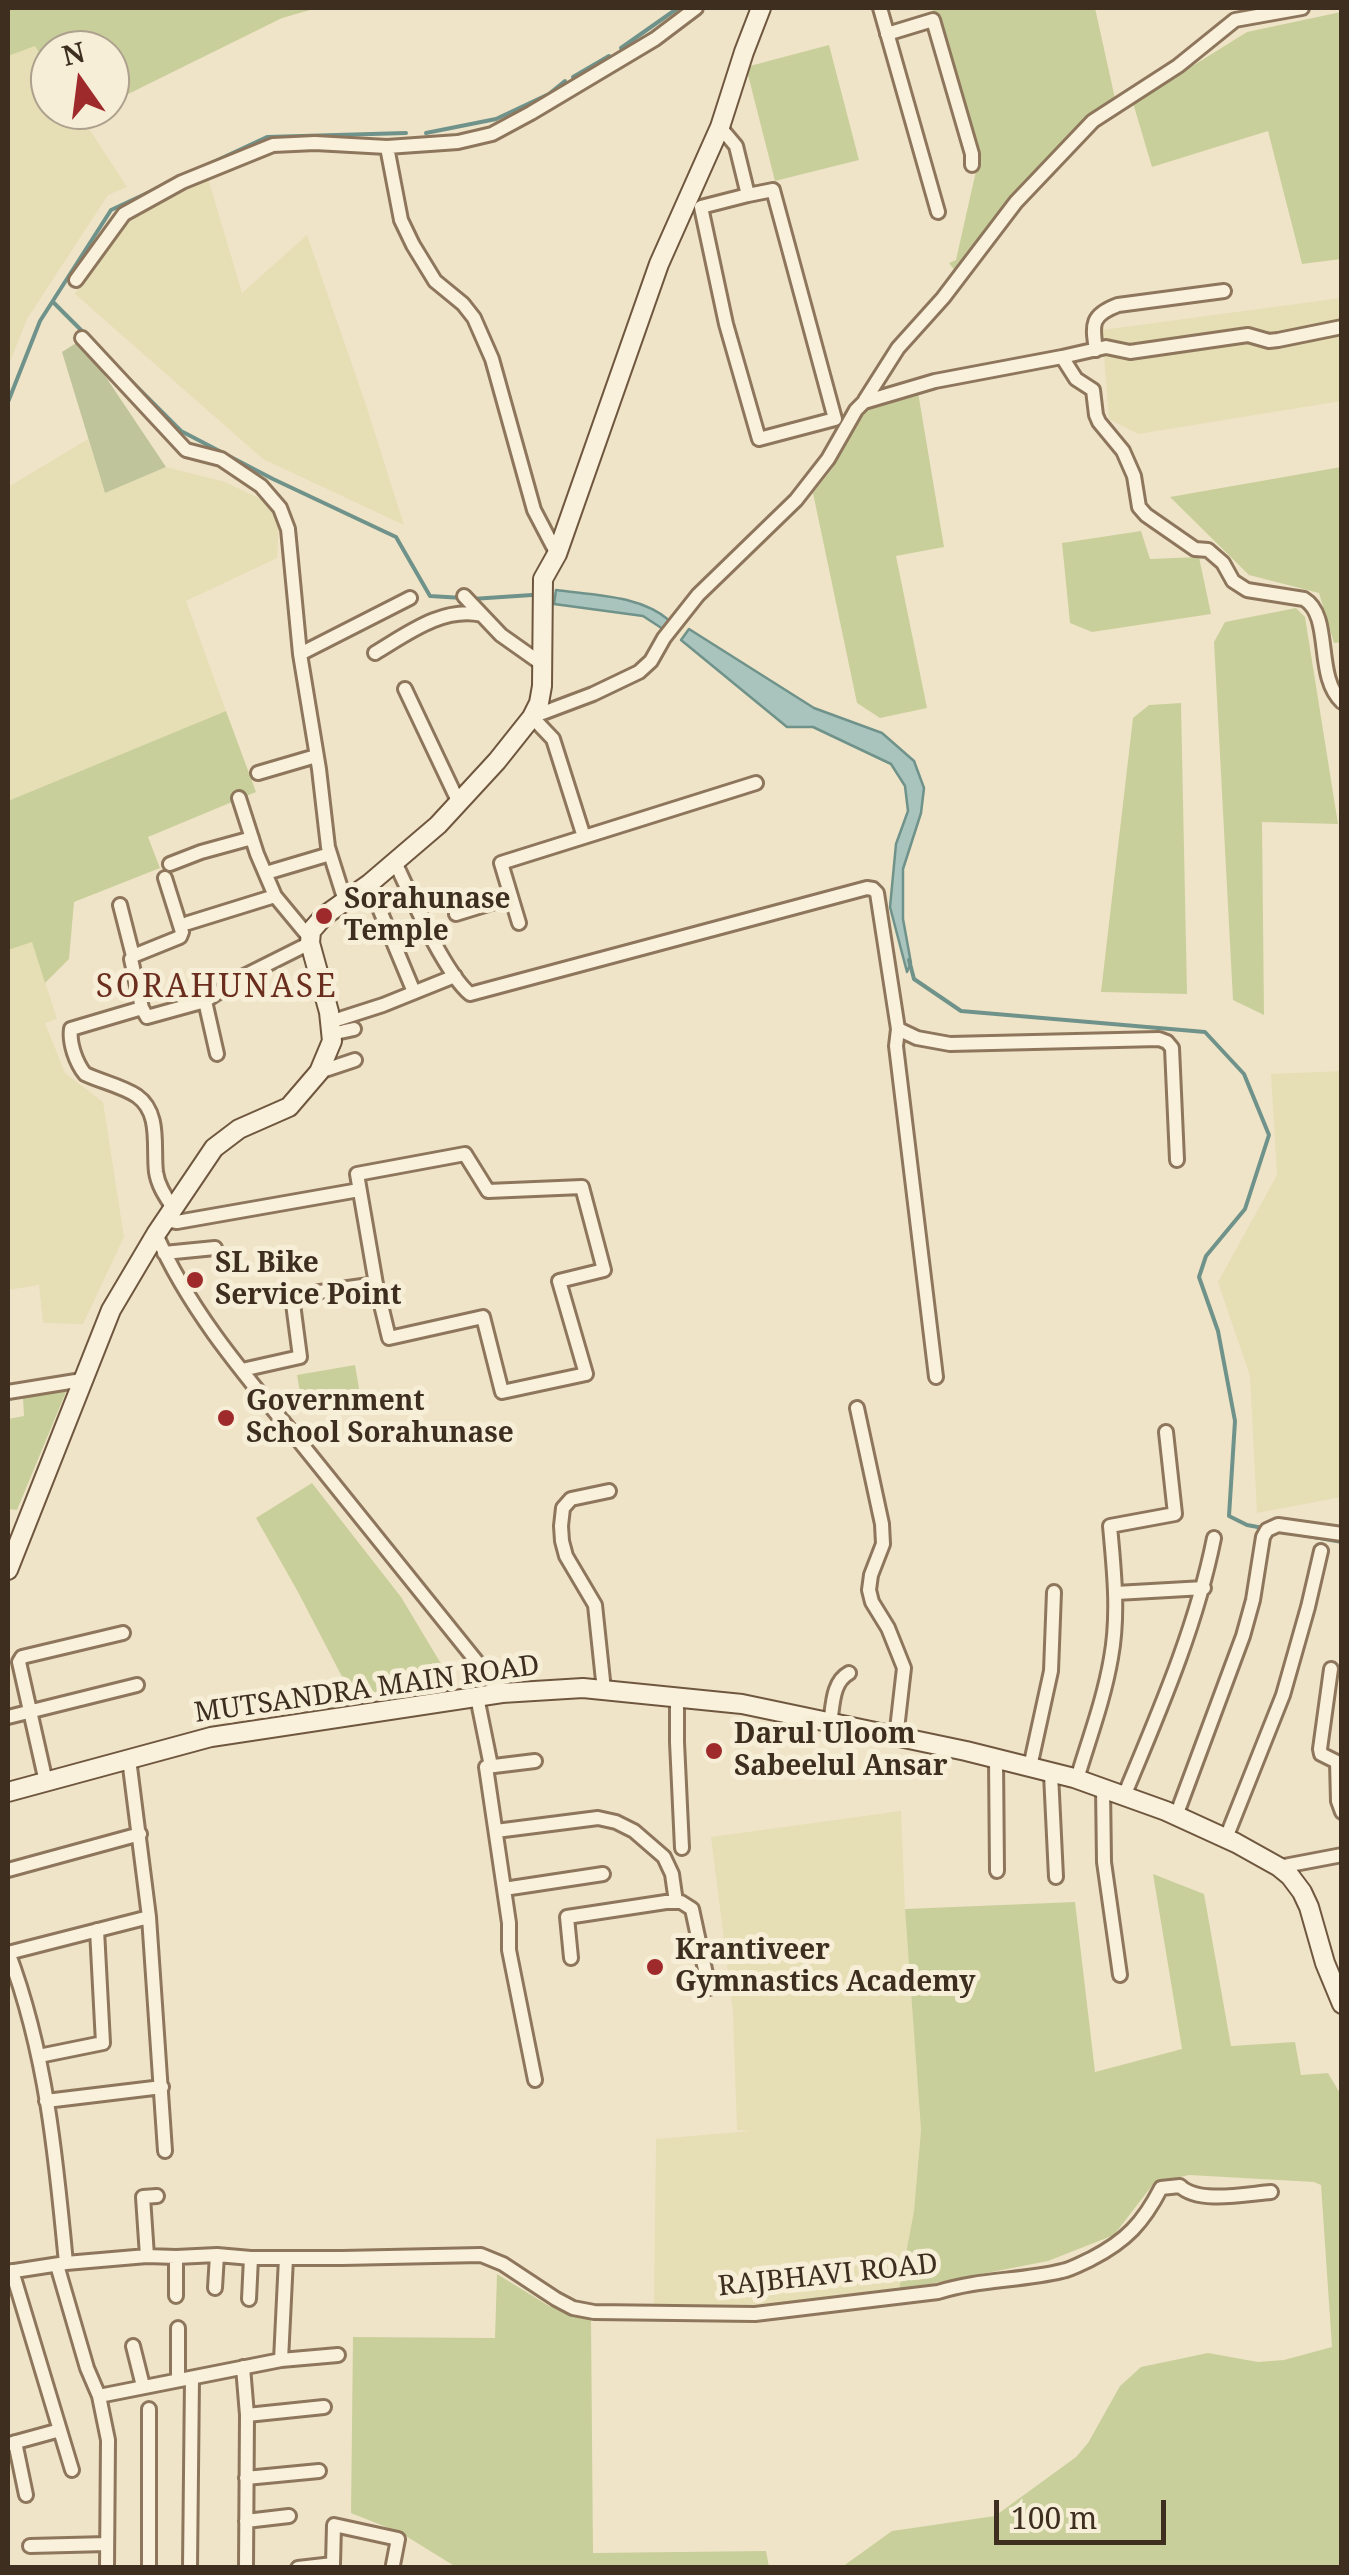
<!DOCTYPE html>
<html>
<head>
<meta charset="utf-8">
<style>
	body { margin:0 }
	#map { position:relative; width:1349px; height:2575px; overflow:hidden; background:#f0e4c8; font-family:"Noto Serif",serif }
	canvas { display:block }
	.frame { position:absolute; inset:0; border:10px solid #3d2e20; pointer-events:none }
	.north { position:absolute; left:30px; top:30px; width:100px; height:100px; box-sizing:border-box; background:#f7eed8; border:2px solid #ada18e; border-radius:50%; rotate:346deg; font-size:28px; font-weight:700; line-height:40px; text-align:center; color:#3d2e20 }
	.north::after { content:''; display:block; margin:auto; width:35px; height:45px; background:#9e2a2b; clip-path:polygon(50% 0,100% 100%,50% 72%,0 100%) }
	.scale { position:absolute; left:994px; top:2500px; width:172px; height:45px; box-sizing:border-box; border:5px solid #3d2e20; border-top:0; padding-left:12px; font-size:30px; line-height:35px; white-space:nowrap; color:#3d2e20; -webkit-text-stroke:8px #f7eed8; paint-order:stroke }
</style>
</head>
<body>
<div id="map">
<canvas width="1349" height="2575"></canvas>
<div class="frame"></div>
<div class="north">N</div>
<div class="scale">100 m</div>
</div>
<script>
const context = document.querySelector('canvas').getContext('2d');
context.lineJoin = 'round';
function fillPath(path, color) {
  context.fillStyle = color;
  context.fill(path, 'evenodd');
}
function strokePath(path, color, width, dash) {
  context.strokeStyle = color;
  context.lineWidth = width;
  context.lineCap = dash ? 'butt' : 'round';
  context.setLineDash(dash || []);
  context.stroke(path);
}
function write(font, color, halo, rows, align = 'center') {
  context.font = font + ' "Noto Serif",serif';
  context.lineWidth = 10;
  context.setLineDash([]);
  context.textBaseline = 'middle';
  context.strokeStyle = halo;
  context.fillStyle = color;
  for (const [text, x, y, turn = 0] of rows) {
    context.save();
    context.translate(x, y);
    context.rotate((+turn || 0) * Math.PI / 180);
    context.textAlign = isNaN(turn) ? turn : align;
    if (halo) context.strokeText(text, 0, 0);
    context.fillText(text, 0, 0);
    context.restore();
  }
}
const farmland = new Path2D(`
	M35,45L50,69V110H77L127,187L108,195L27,319L8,367V56Z
	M208,178L242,293L307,235L366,405L404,525L263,459L75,294L123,220Z
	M1341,298V401L1138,434L1109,419L1102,330Z
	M88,439L105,493L166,467L225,482L280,508L277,558L186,601L226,711L8,801V487Z
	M32,941L57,1019L45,1023L65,1073L103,1102L124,1237L83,1324L43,1323L39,1285L8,1290V950Z
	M1341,1071V1497L1257,1513L1250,1376L1218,1282L1277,1175L1271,1074Z
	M901,1811L905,1909L921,2130L914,2211L899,2290L757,2309L654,2305L656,2139L751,2131L737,2130L733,2012L711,1837Z`);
const green = new Path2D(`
	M8,8H317L282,18L110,103V50H50V69L35,46L8,56Z
	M932,8H1095L1116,103L1083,125L1026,182L955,271L949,263L956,260L978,162Z
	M1341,12V259L1302,264L1268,131L1152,167L1133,103L1247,32Z
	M829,45L859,160L775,181L746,67Z
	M918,392L944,547L896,556L927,708L880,718L857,703L813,493L832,469L866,407Z
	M1341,467L1342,642L1334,643L1319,593L1249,575L1170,497Z
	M1141,531L1150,559L1199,557L1211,614L1092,632L1070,623L1062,543Z
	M1296,608L1305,617L1338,824L1262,822L1264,1015L1233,1000L1214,642L1225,622Z
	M1181,703L1187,994L1101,992L1133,718L1149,705Z
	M226,711L256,792L148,837L160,868L74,902L69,959L45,983L32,942L8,950V801Z
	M355,1365L360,1394L302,1404L297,1375Z
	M68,1387L17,1510L8,1509V1419L24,1416L23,1398Z
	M312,1483L401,1597L452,1682L352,1696L298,1592L256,1518Z
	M1153,1874L1204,1894L1231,2046L1295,2042L1301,2075L1328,2073L1341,2095V2567H842L892,2531L995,2516L1076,2457L1088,2443L1120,2386L1141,2367L1208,2353L1258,2362L1284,2360L1332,2347L1321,2185L1314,2182L1189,2175L1154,2183L1114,2235L1048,2261L899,2290L914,2211L921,2130L905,1909L1075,1902L1095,2072L1182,2049Z
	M497,2274L549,2306L591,2320L593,2553L766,2551L769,2567H456L401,2533L351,2513L353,2337L495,2338Z`);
const cemetery = new Path2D(`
	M81,340L166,467L105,493L62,352Z`);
const water = new Path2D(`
	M556,590C593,595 641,595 670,621L666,631L643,616L554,604Z
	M689,629L814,708L882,733L914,761L924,788L921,813L903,869V919L911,963L907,972L890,907L896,844L908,811L905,786L891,764L813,727H787L681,640Z`);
const stream = new Path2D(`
	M621,48L678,8
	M573,77L609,56
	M426,133L496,119L549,94L565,81
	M207,165L267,137L406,133
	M53,302L83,332
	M121,371L181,431L273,479L396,537L430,596L463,598
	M8,402L40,321L111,210L158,188
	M472,599L532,595
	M909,960L914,979L961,1011L1205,1032L1244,1074L1269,1135L1245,1209L1206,1256L1199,1277L1218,1331L1235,1421L1229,1516L1247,1525L1263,1528
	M1297,1534L1342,1542`);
const street = new Path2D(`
	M880,8L938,212
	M887,34L933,20L972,154V165
	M720,127L736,146L748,195L701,207L726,324L759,439L835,419L773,190L748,195
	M387,147L401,220L413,245L435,281L463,304L474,318L492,359L534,510L557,554
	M76,280L124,214L182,182L273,145L315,143L387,147L458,142L492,134L531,113L655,39L696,8
	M82,338L186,450L221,459L261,486L280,508L288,529L300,654L319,769L328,847L345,901
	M1096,350C1092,324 1091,315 1118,305L1224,291
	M1062,357L1106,347L1130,352L1248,335L1269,341L1278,340L1342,327
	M865,400L898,348L943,298L1016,202L1093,121L1178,66L1235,20L1302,8
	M464,596L501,635L542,664
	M375,653C407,634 443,606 482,615
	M300,654L410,598
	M405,689L459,803
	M258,773L316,756
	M239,798L257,854L275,896L309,937
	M584,837L756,783
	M395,862C411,896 444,972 470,994L867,888L873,889L877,893L898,1029L896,1046L936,1377
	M170,864L201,852L252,838
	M266,873L330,854
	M165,878L182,932L180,937L133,956L131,959L142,1008L147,1017L205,1001L242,977L310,943
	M369,884L414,992
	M120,905L133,956
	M456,914L511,897
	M188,923L275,896
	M519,923L501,863L584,837L553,739L532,717L593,694L639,672L651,661L664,638L698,595L796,500L828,459L856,410L864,402L935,381L1062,357L1076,379L1093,390L1096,415L1099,422L1123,451L1134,476L1139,507L1146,515L1195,549L1208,550L1223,563L1233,581L1247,590L1304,599C1333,616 1314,676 1342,702
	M205,1001L217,1054
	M142,1008L71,1029C69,1043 76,1063 85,1074C102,1082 122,1086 137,1096C161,1113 153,1147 156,1172C158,1186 166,1197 173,1208
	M330,1022L383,1005L455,976
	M898,1029L917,1038L950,1044L1159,1039L1167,1042L1172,1048L1177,1160
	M331,1034L354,1029
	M319,1072L355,1060
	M465,1154L488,1191L582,1187L604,1270L559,1281L586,1374L502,1392L483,1317L389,1338L376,1284L357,1174Z
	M165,1220L177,1222L359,1190
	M156,1234C190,1313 250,1381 304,1447C370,1529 436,1611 502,1693
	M164,1253L215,1248
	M242,1370L300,1357L292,1296L376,1284
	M8,1392L82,1380
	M857,1408L882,1524L883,1544L871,1575L869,1590L872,1602L888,1628L904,1668L896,1738
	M1116,1593L1204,1588
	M1331,1669L1320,1749L1321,1754L1337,1762L1338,1801L1342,1812
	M604,1690L595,1605L566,1556L562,1541L561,1526L563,1508L571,1499L609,1491
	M477,1697L491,1766
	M677,1700V1742L682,1848
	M8,1717L137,1685
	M830,1724C833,1706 832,1682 849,1673
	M129,1759L149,1917L165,2151
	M996,1759L997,1871
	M535,1761L486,1767L509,1923V1950L535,2080
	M1030,1767L1051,1671L1054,1592
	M1051,1774L1056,1877
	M1077,1779C1089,1739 1104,1699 1111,1658C1119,1614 1114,1570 1110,1526L1175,1514L1166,1432
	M46,1782L19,1662L22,1657L123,1633
	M1103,1787L1104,1862L1120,1975
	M1124,1796C1159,1712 1196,1628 1214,1538
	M1176,1816L1243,1636L1253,1600L1263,1537L1267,1530L1278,1525L1342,1534
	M496,1831L598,1818L616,1822L634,1831L664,1857L672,1874L676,1902
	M1226,1838L1283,1695L1308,1607L1321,1551
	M1279,1867L1342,1855
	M8,1870L140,1834
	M504,1889L603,1874
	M8,1952C46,2052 56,2157 66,2263
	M8,1953L149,1917
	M571,1958L567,1917L666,1902H681L692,1909L709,1988
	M39,2056L103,2043L97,1930
	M46,2101L162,2087
	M147,2256L143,2197L157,2196
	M176,2257V2296
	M57,2265L87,2368L99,2396L108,2440L107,2568
	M12,2271L72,2470
	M8,2272L66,2263L147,2256L176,2257L217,2255L251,2258H342L481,2255L503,2264L556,2299L573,2308L594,2312L755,2314L938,2292C978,2279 1021,2281 1062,2271C1072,2269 1082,2263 1091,2259C1126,2241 1143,2223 1161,2188L1180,2186C1198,2204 1246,2194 1271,2192
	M215,2288L217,2255
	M249,2299L251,2258
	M178,2328V2380
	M133,2346L143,2386
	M281,2360L286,2258
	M243,2367L247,2415L246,2568
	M99,2396L281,2360L338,2355
	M247,2415L324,2407
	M15,2442L26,2495
	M9,2444L60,2430
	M246,2478L319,2471
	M246,2521L289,2516
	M30,2546L107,2544
	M149,2568V2409
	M190,2568L192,2378
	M298,2568L333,2564L334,2525L398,2539L393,2565`);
const secondary = new Path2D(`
	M8,1570L111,1310L156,1234L214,1148L239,1129L289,1107L319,1072L332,1041L329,1012L310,943L311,931L324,916L369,884L438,825L497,761L532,717L539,703L542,686L543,579L557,554L659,264L720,127L744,52L761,8
	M8,1792L211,1737L502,1693L583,1688L742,1704L966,1751L1074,1778L1166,1811L1236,1843L1279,1867L1290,1876L1302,1892L1309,1907L1325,1963L1342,2004`);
const markers = [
	[324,916,10,"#9e2a2b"],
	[195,1280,10,"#9e2a2b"],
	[226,1418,10,"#9e2a2b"],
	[714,1751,10,"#9e2a2b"],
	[655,1967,10,"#9e2a2b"]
];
const poiNames = [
	["Sorahunase",344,900],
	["Temple",344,932],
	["SL Bike",215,1264],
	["Service Point",215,1296],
	["Government",246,1402],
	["School Sorahunase",246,1434],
	["Darul Uloom",734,1735],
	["Sabeelul Ansar",734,1767],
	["Krantiveer",675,1951],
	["Gymnastics Academy",675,1983]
];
const streetNames = [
	["MUTSANDRA MAIN ROAD",367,1690,-8],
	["RAJBHAVI ROAD",828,2276,-6]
];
const quarterNames = [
	["SORAHUNASE",217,988]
];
fillPath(farmland, '#e6deb5');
fillPath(green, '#c9cf9b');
fillPath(cemetery, '#bfc49a');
fillPath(water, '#a9c4bc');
strokePath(water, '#6f938a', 2.5);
strokePath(stream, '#6f938a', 4);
strokePath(street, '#8d765c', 18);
strokePath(secondary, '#6f573f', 22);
strokePath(street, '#faf1dc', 12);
strokePath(secondary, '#faf1dc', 18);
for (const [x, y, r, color] of markers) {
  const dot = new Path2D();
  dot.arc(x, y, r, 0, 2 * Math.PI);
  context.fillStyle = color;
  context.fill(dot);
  strokePath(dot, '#f7eed8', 4);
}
write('bold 28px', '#3d2e20', '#f7eed8', poiNames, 'left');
write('28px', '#3d2e20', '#f7eed8', streetNames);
context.letterSpacing = '2.5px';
write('32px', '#6b2e1e', '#f7eed8', quarterNames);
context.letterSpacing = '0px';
</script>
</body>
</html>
